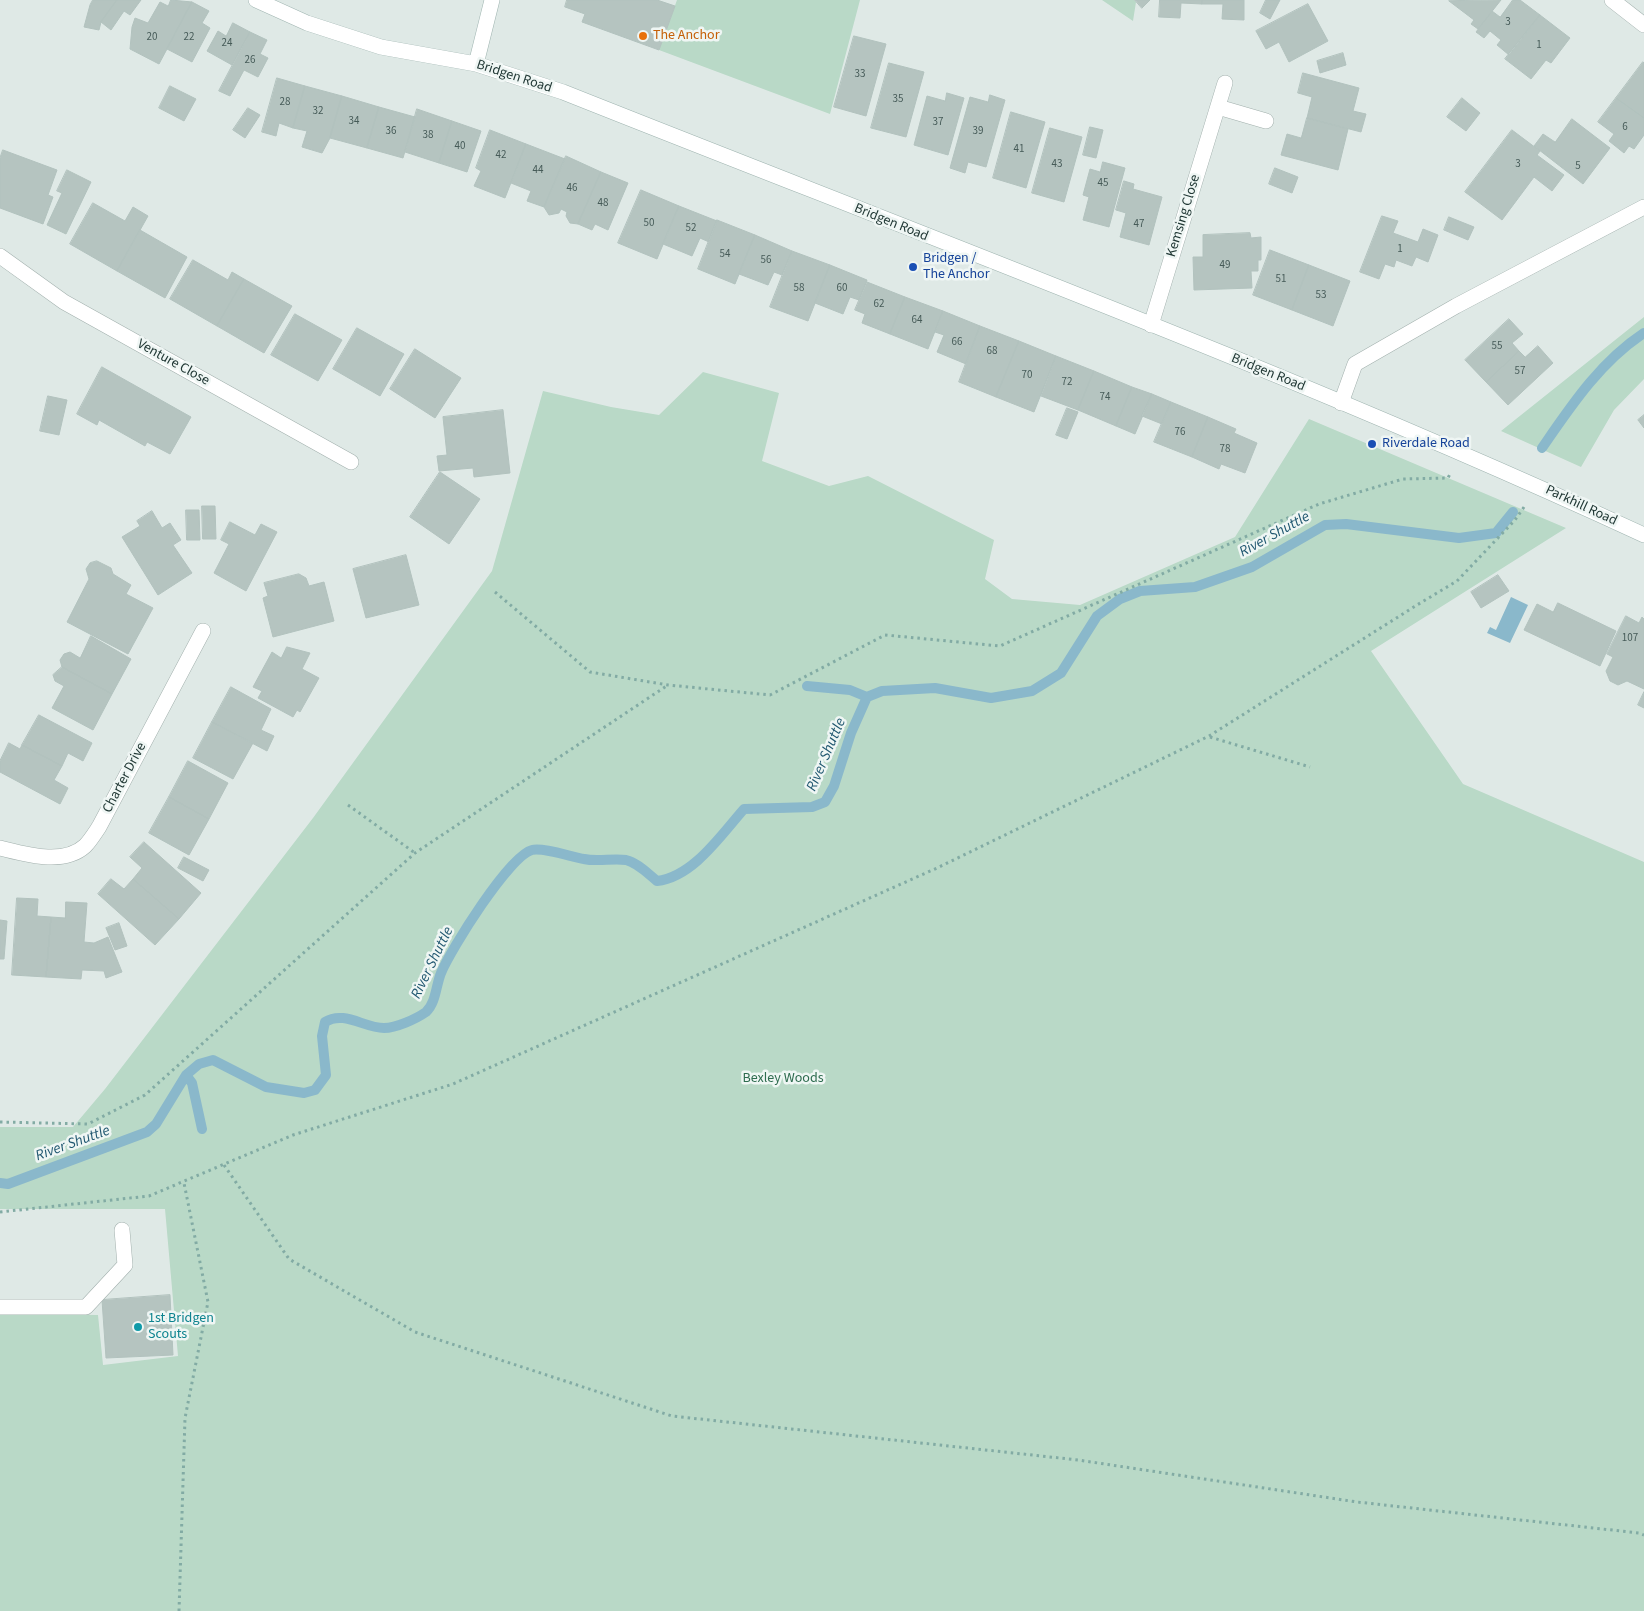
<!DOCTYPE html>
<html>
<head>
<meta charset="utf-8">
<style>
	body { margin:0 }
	canvas { display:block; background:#dfe9e6 }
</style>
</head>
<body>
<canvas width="1644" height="1611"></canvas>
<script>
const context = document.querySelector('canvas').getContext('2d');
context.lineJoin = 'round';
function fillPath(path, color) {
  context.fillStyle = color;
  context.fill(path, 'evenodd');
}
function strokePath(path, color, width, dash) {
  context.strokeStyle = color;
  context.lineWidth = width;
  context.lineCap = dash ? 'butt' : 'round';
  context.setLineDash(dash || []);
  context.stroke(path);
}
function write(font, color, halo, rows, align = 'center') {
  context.font = font + ' "Source Sans 3",sans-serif';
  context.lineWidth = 5;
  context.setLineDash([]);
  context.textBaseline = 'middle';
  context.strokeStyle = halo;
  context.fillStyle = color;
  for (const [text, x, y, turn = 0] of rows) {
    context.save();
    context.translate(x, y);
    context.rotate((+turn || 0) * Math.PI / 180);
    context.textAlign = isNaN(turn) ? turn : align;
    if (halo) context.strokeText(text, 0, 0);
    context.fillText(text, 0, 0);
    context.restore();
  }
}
const green = new Path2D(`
	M677,0H860L830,114L659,50Z
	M1102,0H1134L1136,2L1133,21Z
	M1644,317V379L1614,410L1581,467L1501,431Z
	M703,372L779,393L762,461L829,486L868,476L994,540L985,579L1012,599L1080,605L1235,537L1309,419L1566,528L1371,651L1463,784L1644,862V1611H0V1314L98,1315L103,1365L178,1356L165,1209H0V1127H73L105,1089L313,818L492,571L543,391L611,407L659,415Z`);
const water = new Path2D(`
	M1511,597L1528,605L1510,643L1487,633L1490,627L1496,630Z`);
const stream = new Path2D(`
	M1542,448C1571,406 1600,362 1644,333
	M807,686L850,690L867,697
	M186,1075L192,1083L202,1129
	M0,1183L8,1184L147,1132L156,1124L186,1075L199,1064L213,1060L266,1087L304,1093L315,1090L326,1075L322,1036L325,1022C344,1010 364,1028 384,1028C396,1028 416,1019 426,1012C436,1003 436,985 441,973C451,949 509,856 532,850C542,847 572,857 584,859C598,862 612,858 626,860C638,863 648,874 657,881C693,877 721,835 744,809L812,807L825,802L834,786L851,733L867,697L882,691L935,688L991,698L1032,691L1061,673L1097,616L1120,599L1140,591L1195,587L1252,567L1325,525L1346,524L1459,538L1496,533L1513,512`);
const building = new Path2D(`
	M93,0H117L101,22L99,30L84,27L90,5Z
	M117,0H141L130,15L124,11L111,30L101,22Z
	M171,0L192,2L159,64L130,49L132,27L135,18L148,23L160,2L168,6Z
	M567,0H657L675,6L659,50L582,22L585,14L565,7Z
	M1135,0H1150L1142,8Z
	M1160,0H1202V4L1181,3L1180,18L1159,17Z
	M1202,0H1244V20L1222,19L1223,4H1202Z
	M1266,0H1280L1270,19L1260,13Z
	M1501,0L1478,29L1471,24L1474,20L1449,1Z
	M1513,0H1520L1540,15L1509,55L1497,45L1501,40L1490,31L1484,38L1476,32L1492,11L1500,17Z
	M192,2L209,11L202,23L210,28L192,62L167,49Z
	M1308,4L1328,41L1289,62L1279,42L1266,49L1256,31Z
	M1540,15L1570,38L1551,63L1546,60L1531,79L1505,59Z
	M233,23L250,32L232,65L207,51L218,31L226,36Z
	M250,32L267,40L260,54L268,58L258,77L244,70L230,96L219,91Z
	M854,36L886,44L866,116L834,107Z
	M1343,53L1346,65L1320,73L1317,61Z
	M1643,62L1644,63V118L1616,98Z
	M889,63L924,72L906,137L871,128Z
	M1303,73L1359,88L1353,111L1366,114L1361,132L1307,118L1312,97L1298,93Z
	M277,78L305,86L293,128L279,123L276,136L262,132Z
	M170,86L196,99L184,121L159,108Z
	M305,86L342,96L330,138L322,153L302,147L307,131L293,128Z
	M947,93L964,98L948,155L914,145L927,96L945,101Z
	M990,95L1005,100L986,167L968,162L965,173L950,168L970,97L988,102Z
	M342,96L379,107L367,148L330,138Z
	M1462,98L1480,113L1466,131L1447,117Z
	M1616,98L1644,118V135L1634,149L1629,146L1624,153L1609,141L1614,134L1598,122Z
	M379,107L415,117L403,158L367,148Z
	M248,108L260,115L245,138L233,130Z
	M417,109L452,121L439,163L405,152Z
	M1011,112L1045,122L1026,188L993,178Z
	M1307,118L1348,129L1338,170L1281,155L1287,134L1301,138Z
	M1572,119L1610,148L1583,184L1534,146L1543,134L1555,142Z
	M452,121L481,131L467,172L439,163Z
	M1090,127L1103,130L1096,158L1083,155Z
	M1050,128L1082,137L1064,202L1032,193Z
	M490,130L526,144L505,198L474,186L481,171L476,168Z
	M1512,130L1540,151L1537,155L1564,175L1552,191L1534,177L1502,220L1465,192Z
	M526,144L565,159L544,207L527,201L531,191L511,183Z
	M3,150L57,170L48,195L53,197L43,224L0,208V158Z
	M566,156L601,172L578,224L570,223L566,216L567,212L561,209L559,213L549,215L544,207Z
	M1103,162L1125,168L1109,227L1083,220L1089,197L1083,195L1090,169L1100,172Z
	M1275,168L1298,177L1292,193L1269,184Z
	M67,170L91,182L66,234L47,225L62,193L57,191Z
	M601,172L628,183L608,230L595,224L592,230L578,224Z
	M1124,181L1134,184L1133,189L1162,197L1149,245L1120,237L1126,213L1116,210Z
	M641,190L679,206L657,259L618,243Z
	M93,203L125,221L133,207L148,216L117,271L70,244Z
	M679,206L717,221L709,242L700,238L692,256L663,244Z
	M1382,216L1398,221L1393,233L1418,242L1423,229L1438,235L1428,262L1416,257L1412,266L1396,260L1394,267L1385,264L1379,279L1360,272Z
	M1449,217L1474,227L1468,240L1444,230Z
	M717,220L755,235L735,284L698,269Z
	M140,230L187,257L165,298L117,271Z
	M1250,233L1251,238L1261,237V260H1258V271H1251L1252,288L1194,290L1193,257H1203V235Z
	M755,235L792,251L782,275L774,272L768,285L739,274Z
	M1270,250L1309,265L1292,310L1253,295Z
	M792,251L830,265L808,321L770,307Z
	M193,260L228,280L232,272L244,279L217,326L170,299Z
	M830,265L867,280L859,300L850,297L843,314L815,303Z
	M1309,265L1350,281L1333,326L1292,310Z
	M244,279L292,306L264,353L217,326Z
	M867,282L905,297L890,334L862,323L865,314L855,310Z
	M905,297L943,311L928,349L890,334Z
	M943,311L980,326L966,364L937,352L944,335L935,332Z
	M295,314L342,340L318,381L271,355Z
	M1509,319L1523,334L1512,343L1519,351L1486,382L1465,360Z
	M980,326L1019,341L996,397L959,382Z
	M357,328L404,354L380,396L333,369Z
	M1019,341L1056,356L1034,412L996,397Z
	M1538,346L1553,363L1508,405L1486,382L1519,351L1525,357Z
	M415,349L461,378L435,418L390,389Z
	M1056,356L1094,371L1078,410L1041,396Z
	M102,367L191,417L170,454L147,442L145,446L99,420L97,425L77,414Z
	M1094,371L1132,387L1116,426L1078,410Z
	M1132,387L1152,394L1135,434L1116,426Z
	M1152,394L1171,402L1162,424L1142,416Z
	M48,396L67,400L59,435L40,431Z
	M1171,402L1208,417L1192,457L1154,442Z
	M1067,408L1078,412L1067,439L1056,435Z
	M503,410L510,473L474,477L473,468L439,471L437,456L447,455L443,417Z
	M1644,415V428L1638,420Z
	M1208,417L1236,429L1234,433L1257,443L1245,473L1221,464L1219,469L1192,457Z
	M440,472L480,499L449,544L410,517Z
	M202,506H215L216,539H203Z
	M186,510H199L200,540H187Z
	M152,511L162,528L170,523L181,540L173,545L192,573L158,595L122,537L140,526L137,521Z
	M230,522L255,535L261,524L277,532L246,591L214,573L229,544L221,540Z
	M406,555L419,605L366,618L353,569Z
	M97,561L111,568L113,574L131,585L126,594L153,608L128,654L67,622L89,579L86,569L90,563Z
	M299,574L306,578L309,586L324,582L334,621L273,637L263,598L268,596L264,583Z
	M1498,575L1509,591L1481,608L1471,592Z
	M1558,603L1616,631L1600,666L1524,630L1537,604L1553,612Z
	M1626,616L1639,623L1642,617L1644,619V689L1627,681L1618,685L1610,681L1606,671L1613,657L1607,654Z
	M91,636L131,659L112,694L62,667L60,660L64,654L70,652L80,658Z
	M287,647L310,653L302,669L319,678L300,712L297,710L293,717L258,698L262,691L253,687L272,652L281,658Z
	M62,667L112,694L93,730L52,708L64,686L55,681L53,675Z
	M231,687L271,709L261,730L274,736L267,751L212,722Z
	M1644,692V708L1638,705Z
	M39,715L92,743L83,761L68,753L62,766L22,745Z
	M212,722L253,743L233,779L193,758Z
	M9,743L20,749L22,745L62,766L54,780L68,788L60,804L0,772V761Z
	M188,761L228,783L209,819L169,797Z
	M169,797L209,819L189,855L149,833Z
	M144,842L201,893L179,919L133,879L142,868L130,857Z
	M184,857L209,870L203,881L178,868Z
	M111,879L124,889L133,879L179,919L155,945L98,894Z
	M17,898L38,899L37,916L51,917L46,977L12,975Z
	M66,902L87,903L84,942L94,943L108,937L122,972L106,978L104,971L82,970L81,979L46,977L51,917L65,918Z
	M0,920L7,921L4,959H0Z
	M119,923L127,946L115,950L106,928Z
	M170,1295L173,1355L106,1358L102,1300Z`);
const path = new Path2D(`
	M495,592L590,672L668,685L770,695L885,635L1000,646L1319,504L1403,479L1448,478L1450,474
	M1210,737L1310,767
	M348,805L415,853
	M0,1122L88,1124L145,1095L415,853L668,685
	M224,1165L289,1259L415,1332L672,1416L1078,1460L1357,1502L1639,1533L1644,1535
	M0,1212L149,1196L293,1135L453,1084L937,868L1209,736L1417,605L1457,581L1515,520L1524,507
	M179,1611L185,1418L208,1302L184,1183`);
const lane = new Path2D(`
	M0,1307H86L125,1265L122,1230`);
const street = new Path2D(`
	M1612,0L1644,25
	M1218,107L1266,121
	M0,256L64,302L351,462
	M1151,325L1225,83
	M1341,403L1355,364L1456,306L1644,207
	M0,848C25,854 63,866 85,846C90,841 95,833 99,827L203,631`);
const secondary = new Path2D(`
	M256,0L307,23L381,47L476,64L563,92C925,236 1291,372 1644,535
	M476,64L492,0`);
const markers = [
	[643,36,5,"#e8710a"],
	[913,267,5,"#1a4fb4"],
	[1372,444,5,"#1a4fb4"],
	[138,1327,5,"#0f9aa8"]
];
const numberNames = [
	["3",1508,23],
	["20",152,38],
	["22",189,38],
	["24",227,44],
	["1",1539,46],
	["26",250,61],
	["33",860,75],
	["35",898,100],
	["28",285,103],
	["32",318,112],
	["34",354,122],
	["37",938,123],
	["6",1625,128],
	["36",391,132],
	["39",978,132],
	["38",428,136],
	["40",460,147],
	["41",1019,150],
	["42",501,156],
	["43",1057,165],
	["3",1518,165],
	["5",1578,167],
	["44",538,171],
	["45",1103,184],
	["46",572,189],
	["48",603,204],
	["50",649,224],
	["47",1139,225],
	["52",691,229],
	["1",1400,250],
	["54",725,255],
	["56",766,261],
	["49",1225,266],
	["51",1281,280],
	["58",799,289],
	["60",842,289],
	["53",1321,296],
	["62",879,305],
	["64",917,321],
	["66",957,343],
	["55",1497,347],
	["68",992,352],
	["57",1520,372],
	["70",1027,376],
	["72",1067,383],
	["74",1105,398],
	["76",1180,433],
	["78",1225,450],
	["107",1630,639]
];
const foodNames = [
	["The Anchor",653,36]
];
const streetNames = [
	["Bridgen Road",514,77,18],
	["Kemsing Close",1184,216,-73],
	["Bridgen Road",891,223,22],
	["Venture Close",173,363,29],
	["Bridgen Road",1268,373,22],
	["Parkhill Road",1581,506,25],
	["Charter Drive",125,778,-62]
];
const transitNames = [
	["Bridgen /",923,259],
	["The Anchor",923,275],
	["Riverdale Road",1382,444]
];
const parkNames = [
	["Bexley Woods",783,1079]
];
const cultureNames = [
	["1st Bridgen",148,1319],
	["Scouts",148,1335]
];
const waterNames = [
	["River Shuttle",1275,535,-29],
	["River Shuttle",827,755,-67],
	["River Shuttle",433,963,-64],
	["River Shuttle",73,1144,-20]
];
fillPath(green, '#b9d9c7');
fillPath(water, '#8ab8cb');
strokePath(stream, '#8ab8cb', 10);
fillPath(building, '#b5c4c0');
strokePath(building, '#b2c2be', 1);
strokePath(lane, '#a2b0ad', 16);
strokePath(street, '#a2b0ad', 16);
strokePath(secondary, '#9fb4b0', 16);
strokePath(path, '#82aba4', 3, [2.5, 4]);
strokePath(lane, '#fff', 15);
strokePath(street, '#fff', 15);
strokePath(secondary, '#fff', 15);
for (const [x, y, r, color] of markers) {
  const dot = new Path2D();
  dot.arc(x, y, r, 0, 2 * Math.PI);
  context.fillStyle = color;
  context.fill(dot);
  strokePath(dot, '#eff6f4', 2);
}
write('11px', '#465b58', null, numberNames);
write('14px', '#c56008', '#eff6f4', foodNames, 'left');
write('14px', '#213835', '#eff6f4', streetNames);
write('14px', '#164399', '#eff6f4', transitNames, 'left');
write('14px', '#2e6c4f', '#eff6f4', parkNames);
write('14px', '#0d838f', '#eff6f4', cultureNames, 'left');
write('italic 15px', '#205770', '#eff6f4', waterNames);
</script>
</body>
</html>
